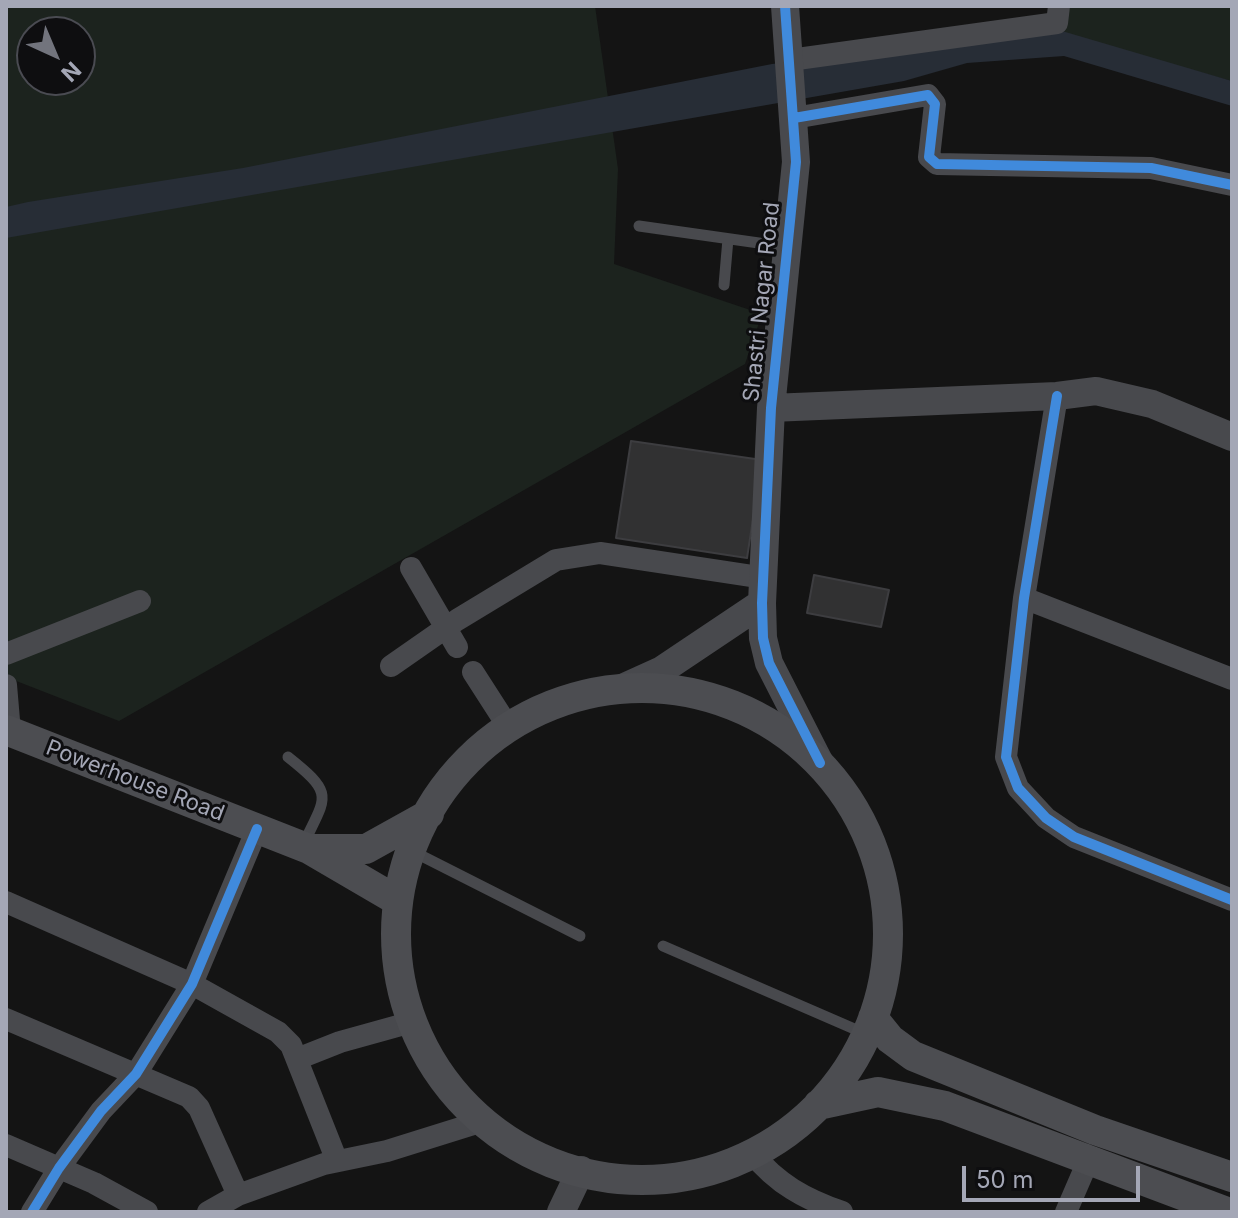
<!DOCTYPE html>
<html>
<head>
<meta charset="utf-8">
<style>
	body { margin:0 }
	#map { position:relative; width:1238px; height:1218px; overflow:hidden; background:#141414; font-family:Inter,sans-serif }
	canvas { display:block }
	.frame { position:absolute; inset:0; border:8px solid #a4a7b6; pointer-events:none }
	.north { position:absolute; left:16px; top:16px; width:80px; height:80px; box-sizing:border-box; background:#0e0e10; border:2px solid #4a4b52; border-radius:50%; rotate:136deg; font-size:22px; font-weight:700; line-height:32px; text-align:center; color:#a4a7b6 }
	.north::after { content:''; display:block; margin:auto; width:28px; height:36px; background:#72747d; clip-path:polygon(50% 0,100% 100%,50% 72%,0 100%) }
	.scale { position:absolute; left:962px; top:1166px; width:178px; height:36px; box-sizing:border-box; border:4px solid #a4a7b6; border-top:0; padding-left:10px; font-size:24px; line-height:28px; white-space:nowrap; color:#a4a7b6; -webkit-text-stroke:6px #0e0e10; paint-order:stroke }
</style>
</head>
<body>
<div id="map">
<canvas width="1238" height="1218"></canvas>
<div class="frame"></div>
<div class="north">N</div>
<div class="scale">50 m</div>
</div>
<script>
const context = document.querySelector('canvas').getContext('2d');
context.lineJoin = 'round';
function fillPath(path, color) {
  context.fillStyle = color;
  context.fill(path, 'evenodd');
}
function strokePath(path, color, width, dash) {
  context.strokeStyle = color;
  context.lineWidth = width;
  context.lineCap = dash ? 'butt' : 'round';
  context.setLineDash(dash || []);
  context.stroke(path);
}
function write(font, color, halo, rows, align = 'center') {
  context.font = font + ' Inter,sans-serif';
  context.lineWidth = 6;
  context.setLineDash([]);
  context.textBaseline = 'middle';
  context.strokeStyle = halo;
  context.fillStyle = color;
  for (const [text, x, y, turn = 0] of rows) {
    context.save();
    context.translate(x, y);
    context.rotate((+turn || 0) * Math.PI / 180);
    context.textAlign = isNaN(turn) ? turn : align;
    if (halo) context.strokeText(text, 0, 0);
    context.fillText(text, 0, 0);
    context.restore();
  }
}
const green = new Path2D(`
	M6,6H595L618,169L614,264L762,314L745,364L119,721L6,677ZM32,32H80V80H32Z
	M1054,6H1232V81L1054,32Z`);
const water = new Path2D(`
	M1045,26L1232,81V106L1064,56L967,63L904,81L6,238V207L28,202L243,168L772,64L916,48Z`);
const building = new Path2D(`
	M631,441L762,460L747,558L616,538Z
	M814,575L889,590L881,627L807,613Z`);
const service = new Path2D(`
	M639,226L787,247
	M724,285L728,239
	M288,757C336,795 326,796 303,845
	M412,851L580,936
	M663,946L866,1034`);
const minor = new Path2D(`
	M790,60L1057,23L1059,6
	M794,118L928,95L935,104L929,157L937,164L1151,168L1232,185
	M1057,396L1024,598L1006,757L1018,788L1046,818L1074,837L1232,900
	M411,568L457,647
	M1024,598L1232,679
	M6,654L140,601
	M391,666L457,620L556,560L600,553L765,578
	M473,672L509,728
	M6,685L10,732
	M6,902L192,984L278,1032L291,1045L337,1161
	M6,1019L189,1097L199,1108L238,1195
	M297,1059L340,1042L412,1022
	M6,1145L94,1183L147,1212
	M752,1153C777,1184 805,1199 842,1212
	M32,1212L59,1168L101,1111L136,1074L192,984L257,829
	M208,1212L238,1195L324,1164L387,1151L483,1121
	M1066,1212L1088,1161`);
const tertiary = new Path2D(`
	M785,6L796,162L771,408L762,603L763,638L769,663L820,763
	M771,408L1057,396L1096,391L1152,404L1232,437
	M620,689L662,670L762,603
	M561,1212L581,1170`);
const secondary = new Path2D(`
	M396 934a246 246 0 1 1 492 0a246 246 0 1 1-492 0Z
	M6,730L309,849L398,901
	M311,849H366L429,814
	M873,1018L890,1039L913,1056L1095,1130L1232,1177
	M818,1105L878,1092L945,1106L1227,1212`);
const cycleway = new Path2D(`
	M785,6L796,162L771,408L762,603L763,638L769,663L820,763
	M794,118L928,95L935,104L929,157L937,164L1151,168L1232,185
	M1057,396L1024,598L1006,757L1018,788L1046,818L1074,837L1232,900
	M32,1212L59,1168L101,1111L136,1074L192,984L257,829`);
const streetNames = [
	["Shastri Nagar Road",762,302,-84],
	["Powerhouse Road",135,781,21]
];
fillPath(green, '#1c231e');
fillPath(water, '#272d36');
fillPath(building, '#313132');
strokePath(building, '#3d3d40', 2);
strokePath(service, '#48494d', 11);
strokePath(minor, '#48494d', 22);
strokePath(tertiary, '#48494d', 28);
strokePath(secondary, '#4c4d51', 30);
strokePath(cycleway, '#408adc', 10);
write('22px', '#a4a7b6', '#0e0e10', streetNames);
</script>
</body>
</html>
